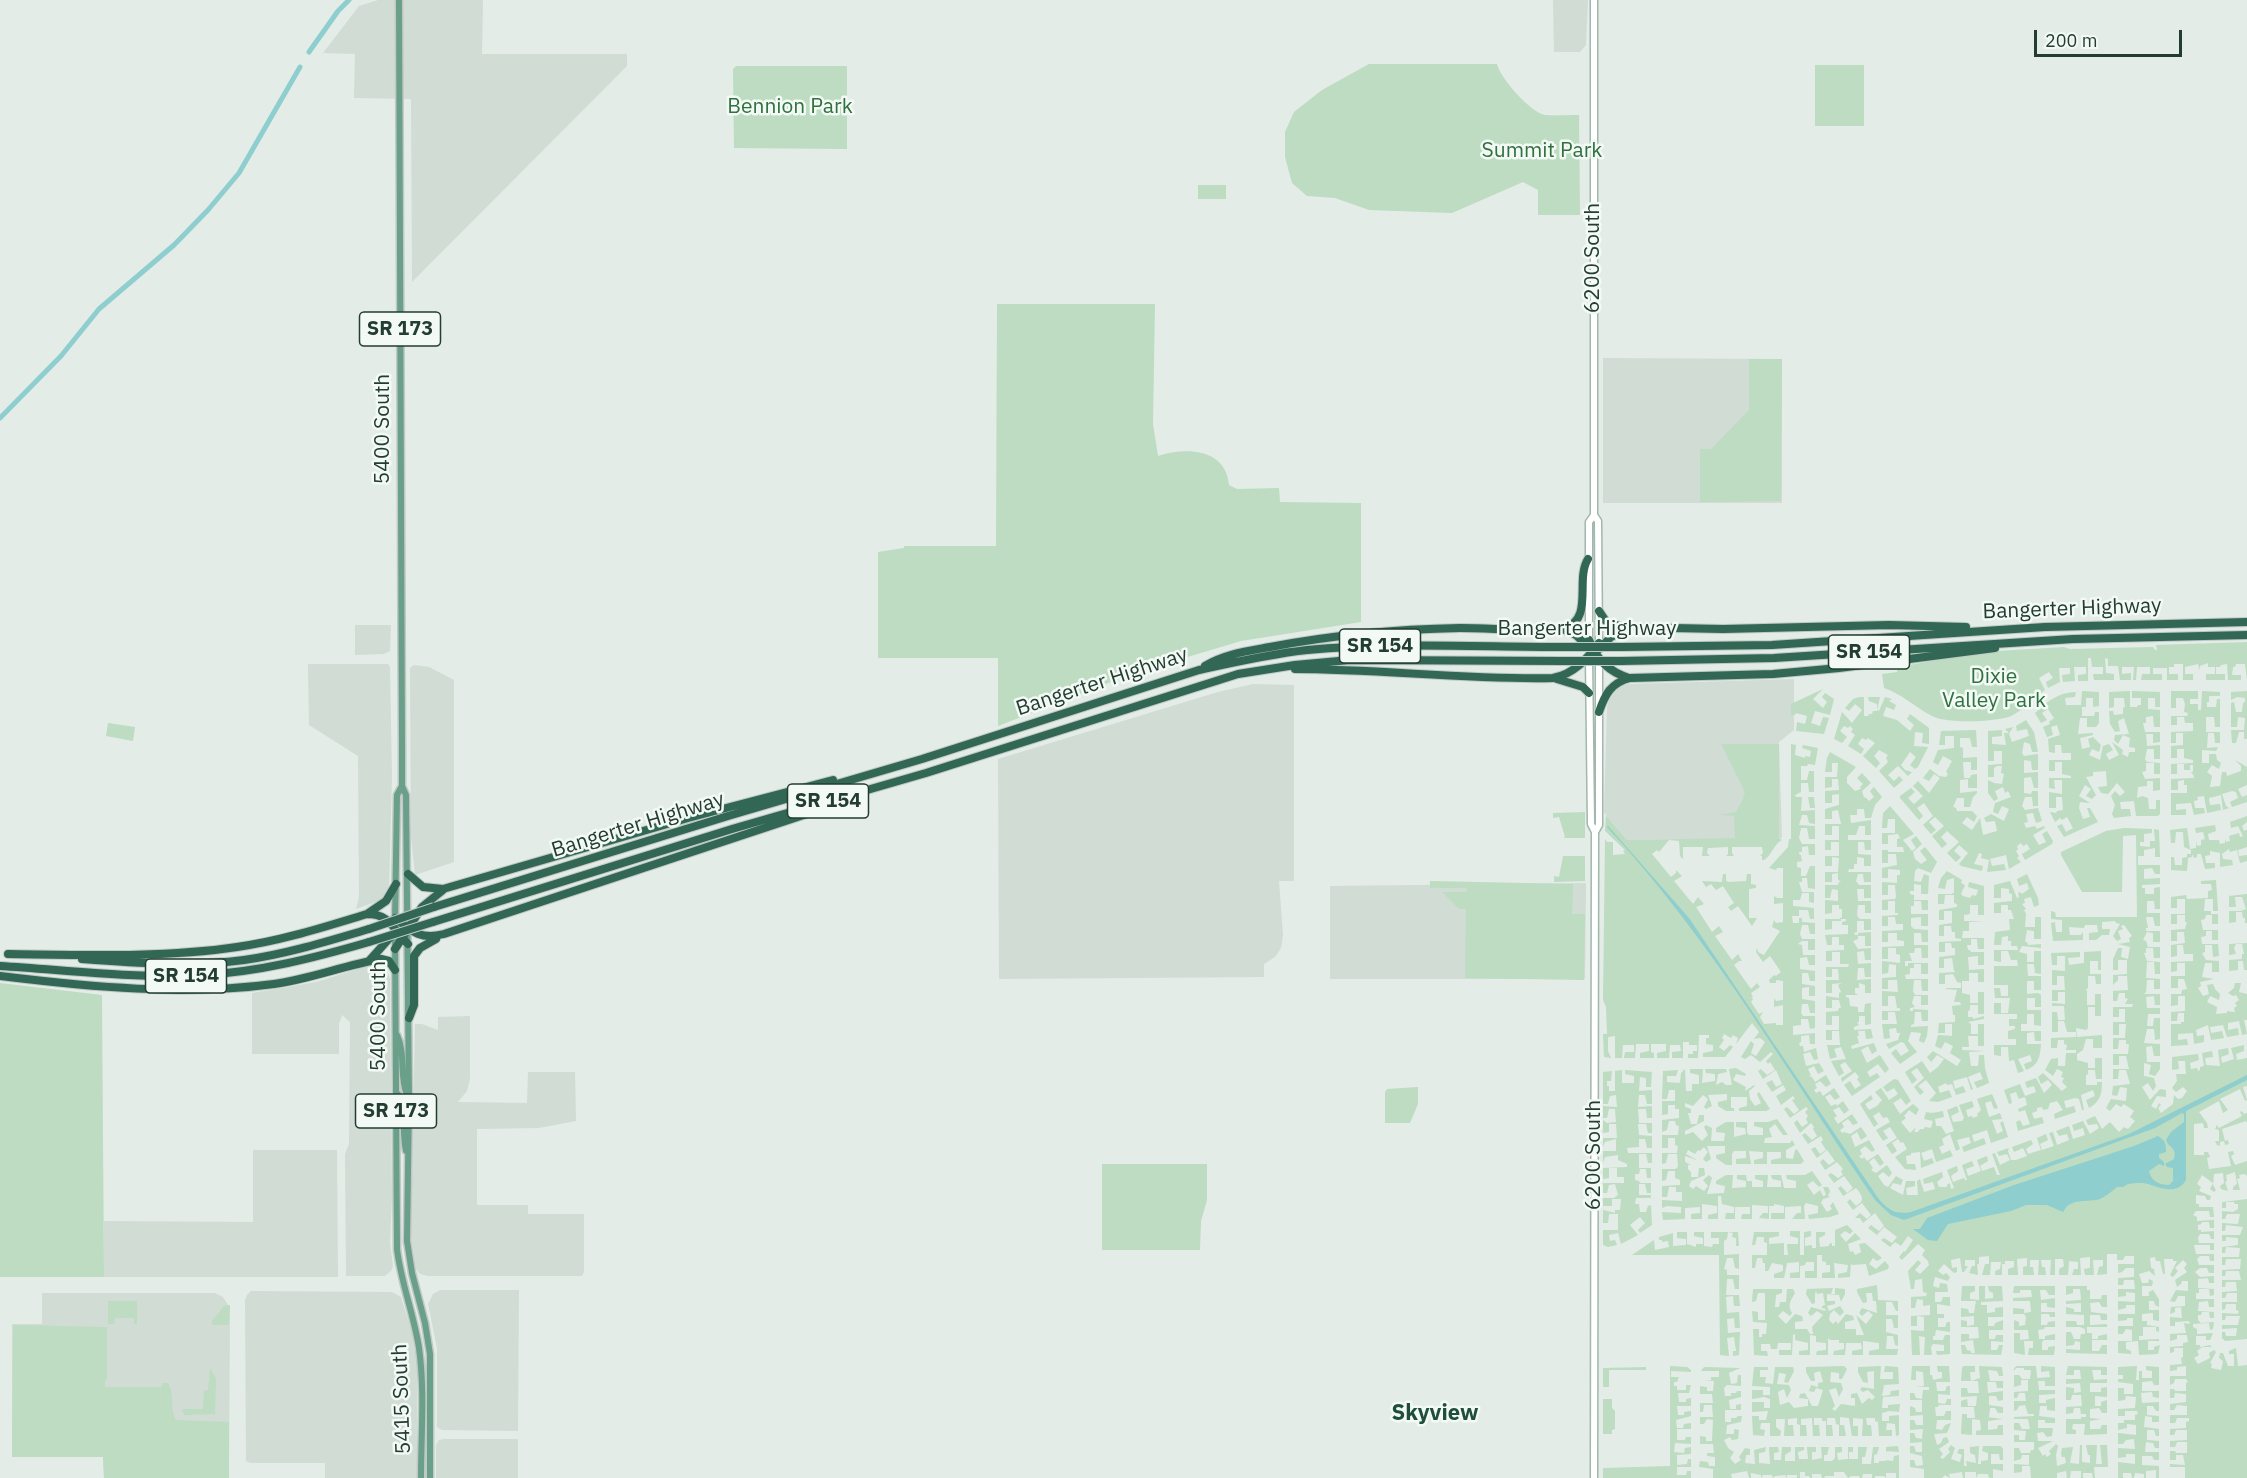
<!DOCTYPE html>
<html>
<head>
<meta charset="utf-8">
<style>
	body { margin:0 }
	#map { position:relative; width:2247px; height:1478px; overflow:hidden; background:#e3ece7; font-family:"IBM Plex Sans",sans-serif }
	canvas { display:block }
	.scale { position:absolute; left:2034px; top:30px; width:148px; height:27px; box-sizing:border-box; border:3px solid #233d32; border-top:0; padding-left:8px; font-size:18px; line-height:21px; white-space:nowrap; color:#233d32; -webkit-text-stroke:4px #f3f9f5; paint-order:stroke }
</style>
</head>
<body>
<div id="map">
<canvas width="2247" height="1478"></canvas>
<div class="scale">200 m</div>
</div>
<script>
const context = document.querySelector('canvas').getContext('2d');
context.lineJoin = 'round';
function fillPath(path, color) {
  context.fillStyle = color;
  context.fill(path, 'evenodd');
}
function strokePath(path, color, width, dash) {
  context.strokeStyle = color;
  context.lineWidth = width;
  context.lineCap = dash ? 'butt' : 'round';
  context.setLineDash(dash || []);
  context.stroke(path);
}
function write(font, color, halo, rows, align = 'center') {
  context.font = font + ' "IBM Plex Sans",sans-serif';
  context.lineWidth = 5;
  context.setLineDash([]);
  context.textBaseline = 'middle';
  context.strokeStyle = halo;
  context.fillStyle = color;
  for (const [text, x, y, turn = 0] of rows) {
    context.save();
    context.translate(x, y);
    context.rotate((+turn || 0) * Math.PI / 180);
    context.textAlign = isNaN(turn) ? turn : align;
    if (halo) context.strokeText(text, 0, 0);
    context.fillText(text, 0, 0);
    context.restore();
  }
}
const built = new Path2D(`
	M378,0H483L482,54H627V66L412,282L411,99L354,98L355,54L323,53L359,6Z
	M1553,0H1588L1586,45L1580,52H1554Z
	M1603,358L1782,359V503H1603Z
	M355,625H391L390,651L384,654L355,655Z
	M308,664H388L390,667L392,777L389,889L384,899L356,909L359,897L358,756L309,725Z
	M414,665L429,667L454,680V862L415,875L411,837L410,668Z
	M1794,679V730L1779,742L1782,838L1627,840L1604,812L1607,708L1609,700L1615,690L1622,685L1631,684Z
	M1253,684L1294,685V881H1279L1283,935L1281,948L1275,957L1264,964V977L999,979L998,759L1218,692Z
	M1586,883L1585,979H1330V886Z
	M378,963H382L386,967L390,979L392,1196L390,1243L393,1266L391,1271L385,1276H346L345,1154L349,1144L350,1022L342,1015L339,1024V1054H252V993L316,982Z
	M470,1016V1079L467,1091L458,1102L527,1103L528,1072H575L576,1121L539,1128L477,1129V1205H528V1214H584V1272L582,1276H428L420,1274L416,1269L411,1236L415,1024H422L438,1030V1017Z
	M253,1150H337L338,1277H104V1221L253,1222Z
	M440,1290H519L518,1431L442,1430L437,1427V1348L428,1304L433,1294Z
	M251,1291L392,1292L401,1297L412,1333L417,1367V1478H325V1463H250L246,1461L245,1300L247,1295Z
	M42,1293H215L223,1297L230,1308L229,1478H104L103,1457H12V1324H42Z
	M444,1439H518V1478H436V1445L439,1440Z`);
const green = new Path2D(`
	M1369,64H1497C1500,78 1531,113 1545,115C1556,116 1568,115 1579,115L1580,215H1538V190L1523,182L1452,213L1369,210L1335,198L1307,196L1292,183L1285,157V132L1294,112L1322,90Z
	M1815,65H1864V126H1815Z
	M757,66H847V149L734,148L733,69L736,66Z
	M1198,185H1226V199H1198Z
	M997,304H1155L1153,424L1158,456C1185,447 1226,448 1229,485L1237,489L1279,488L1280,502L1361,503V622L1241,641L1134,673L998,726V658H878V552L904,548V546H996Z
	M1749,359H1782L1781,501L1700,502V449H1711L1749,410Z
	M2247,642V680L2245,664H2236L2235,667H2233L2232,675H2241V680H2228L2227,664L2221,665L2220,667H2216V674H2225V680H2206V674H2215V667H2208V663L2200,666V670L2198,664L2185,667V674H2193V680H2183V664H2174V667H2169V674H2178V680H2167V668H2153V674H2162V680H2141L2142,674H2150V667H2137L2136,680H2133L2134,667H2122V674L2131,673V680H2120L2118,666H2108V659L2105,658L2106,673L2114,674V680H2094L2093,674H2103V667H2092L2091,658H2088V681H2078V675L2086,674V667H2074L2075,681L2063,682L2062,675L2070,674V668H2059L2060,682L2048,688L2046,682L2053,678L2049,672L2039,678L2045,690C2034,699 2023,710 2011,716C1997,722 1946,724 1932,716C1915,707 1902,694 1884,688L1882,674L1897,672L1898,667L1981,652L2064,647L2070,649L2153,647L2155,650H2157L2156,645Z
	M1823,689L1813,699L1823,708L1827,702L1822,697L1825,693L1834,699L1830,715L1815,711L1811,723L1820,726L1823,717L1829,718L1824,734L1796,731L1797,722L1805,724L1807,716L1796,713L1795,715H1791V704Z
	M2082,691L2099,692V706L2093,707V698H2086V707H2082V716H2094L2095,712H2099V723L2096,727H2087V718H2080L2078,734L2093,733V735L2080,738L2082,749L2090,747L2088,739L2093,737L2101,745L2099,752L2092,749L2089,755L2100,760L2103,746L2109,744L2113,750L2106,754L2109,760L2119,755L2112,742L2123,750L2122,754L2128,757L2129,752H2135V748L2129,747L2130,738L2123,735L2118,744L2114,740L2115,735L2129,734L2124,718L2118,721L2120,731L2115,732L2110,724L2109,711H2113L2114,715L2123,714V708L2125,707L2124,698H2114V707L2109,708V692L2130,691V707H2137L2138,705H2141V698H2132V691L2160,692V707H2155V698H2148V709L2160,710V727H2154L2153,716L2146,717V723H2143L2145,732H2160V742L2153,743V734H2146L2147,746L2160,745V759H2154V749H2147L2145,759L2147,762L2160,763V774H2154V763H2146V771L2142,772L2145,779L2160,778V790L2153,791V781H2147V786L2138,787L2137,798L2142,796L2148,798L2149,809H2156V800H2160V814L2158,816H2136L2134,801L2120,802L2121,809H2130L2131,816L2114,818L2112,814L2115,805L2111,796L2115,791L2120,796L2125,792L2117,783L2108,794L2101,793L2098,787L2107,786L2106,771L2093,772V776L2086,777L2096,795L2092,799L2086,796L2091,789L2085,785L2079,796L2090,803L2080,802L2079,808L2083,819L2090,817L2087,808H2090L2098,822L2064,837L2057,826L2062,824L2066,832L2073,828L2067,817L2062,820L2060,818L2055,822L2050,812L2056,813L2057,811L2063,810L2062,797H2056V808H2049V792L2062,794V780H2054L2055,789L2049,788V778H2071V776L2062,774V762H2055V771H2049V760H2071V753H2062L2061,745H2055V753L2049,752L2048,739L2060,735L2057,725L2051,727L2053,735L2047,737L2043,727L2050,724L2049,722L2054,718L2048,709L2042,713L2047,720L2041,723L2035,713C2046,702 2059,692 2076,692L2075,697L2065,698L2066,705H2081Z
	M2171,691H2198V699H2190V704H2198V710H2201L2202,691L2220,692V696H2209V702H2207V707H2216L2217,699H2220V727H2215L2214,717H2206V732H2220V743H2215L2214,733H2208L2207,748L2218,747L2216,751L2202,750V763H2209V754H2216L2217,760L2221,763L2219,769L2212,765L2207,772L2212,776L2210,787L2220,786L2222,772H2226L2227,776L2241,771V766L2235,760L2247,767V785L2238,789L2242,797L2247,795V802L2232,807L2230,802L2238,798L2236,792L2232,791L2222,794L2226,806L2229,808L2223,810L2221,795L2209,798L2210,805L2220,804L2221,810L2207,813L2204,796L2197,797L2198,800L2194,801L2195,808H2204L2205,813L2194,815L2191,803L2176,804V810L2186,809V815H2171V793H2187V785H2184V780L2178,781V790H2171V779L2194,778L2193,774L2191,773L2193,771V765H2190V770H2184V764H2177V774H2171V764L2193,763V760L2184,758V749H2177V758H2171V746L2183,745V733H2176V743H2171V732L2193,731V723H2185L2184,717H2177V725H2171V716H2187L2188,713L2184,712L2185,704L2183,698H2176V708H2171Z
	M2247,691V739H2244V732H2239L2236,743H2232L2231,730H2244L2245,718L2238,717L2237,727H2231V703L2234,702L2236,712H2242L2243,703L2245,702V698L2237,697L2231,700V692Z
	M1859,697H1864V716H1868L1869,714H1872L1873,711H1877V704L1869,701L1868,697H1880L1877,710L1879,711L1885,697L1892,699L1889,701L1896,705L1894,710L1886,707L1883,716L1897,720L1910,731L1914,725L1907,719L1910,714L1929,728V744L1922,743L1923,733L1915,732L1914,746L1928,747L1918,767L1915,769L1910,765L1916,757L1910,752L1901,765L1905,770L1912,772L1908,776L1898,766L1888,775L1894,781L1899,776L1903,780L1894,788L1879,771L1888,762L1886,758L1888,755L1879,750L1874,756L1880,763L1876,768L1863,756L1875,743L1868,738L1866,740L1862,738L1858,744L1864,749L1861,754L1848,746L1855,735L1851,732L1853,729L1850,726L1848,728L1844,726L1840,731L1847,737L1842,743L1834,739L1842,712L1852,723L1862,710L1855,704L1849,711L1845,708L1853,699Z
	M2026,720L2034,732L2038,752H2032L2030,744L2024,742L2022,753L2024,756L2038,754V770H2032L2031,761L2024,760V773L2038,772V788H2034L2031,777L2024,778V793L2031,794L2032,791H2038V806H2033L2032,797H2025L2022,806L2025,810L2038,808L2042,821L2036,823L2033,813L2026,814L2028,822L2024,823L2026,828L2035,826L2037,829L2044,826L2045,828L2033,835L2039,845L2046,842L2042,834L2047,831L2053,841L2052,844L2025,860L2022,854L2030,849L2027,844L2023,846L2021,843L2017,846L2018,849L2016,851L2019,856L2017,858L2021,862L2009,869L2006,855L1990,859L1992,866L2004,864L2006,870L1987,872L1989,860L1981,858L1982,854L1979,853L1974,864L1983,866L1982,871L1961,866L1959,864L1968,853L1959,845L1954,851L1961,857L1956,862L1947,853L1959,842L1947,831L1941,837L1947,844L1942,848L1932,836L1944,826L1935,817L1929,822L1936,830L1931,834L1923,825L1933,816L1924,803L1917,808L1923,816L1919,820L1900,798V796L1911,788L1915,792L1908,798L1914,804L1923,796L1913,786L1918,781L1929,793L1940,778L1934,774L1929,781L1923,778L1930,769L1939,776L1946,777L1948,774L1946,772L1952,761L1943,756L1938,765L1933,762L1938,750L1954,748V736H1945V745H1939L1941,731L1976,730L1977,747H1972L1970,738H1960V747L1963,748V758L1977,757V770H1971V762H1963L1964,778H1970L1971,775L1977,774V788H1968V779L1960,780V793L1977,791V793L1973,797L1970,807H1964V798H1957L1953,807L1956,808L1957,811H1972L1977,816L1974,822L1967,817L1962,823L1972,830L1980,818L1983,835L1997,831L1995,821L1986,822L1984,818L1991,814L2004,821L2009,809L2002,806L1998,814L1993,812L1995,803L2011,797L2008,791L2005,793L2003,787L1995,791L1998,799L1994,801L1988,793V780L1994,783L2002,784L2004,774L2001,773L2002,766H1997L1994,768V777H1988V765L2002,764V751H1994V761H1988V731L2002,730V736L1992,737V744L2006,745L2004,733H2009L2005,729L2013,727L2009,734L2012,742L2029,736L2027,729L2017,731L2016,726Z
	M108,723L135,727L133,741L106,736Z
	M1721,744H1779V838L1782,840C1773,845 1772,855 1764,860H1762V856H1760L1763,853L1762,847H1732V853L1734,856H1726L1728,854V847L1708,848L1707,853L1710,856H1702L1703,847H1683V859L1680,856L1679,841L1669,840L1659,852L1657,850L1652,854L1671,877L1676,873V870L1682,876L1674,881L1693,904L1698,897L1704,904L1696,907L1712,932L1719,926L1723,932L1715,936L1732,960L1738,954L1742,961H1739L1734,965L1751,989L1757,983L1760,987L1751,993L1753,997H1751L1753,999L1751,1002L1759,1014L1763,1012L1760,1017L1764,1024L1776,1023V1025H1783V1005L1774,1007V998L1776,1001L1783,1000V981L1776,980V983H1770L1769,980L1774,975L1776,976L1781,972L1770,956L1763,962L1756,952L1757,948L1758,952L1764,955L1780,931L1772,927L1774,920L1776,923L1783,922V903L1774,904V896L1777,898H1783V868H1777L1776,870L1769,868L1788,847L1789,839H1791V744L1796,745L1795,755L1805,758V756L1810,757L1811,751L1802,748L1803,745L1818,748L1815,765L1808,764L1807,766H1801V780H1807L1809,771H1814V792H1809L1808,783H1801V792L1795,795L1796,797H1814L1815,808H1810L1808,797H1802L1801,811L1815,810V824L1809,823L1807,815H1802L1799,825L1815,826V839H1809L1807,828H1801L1799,838L1802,844H1815V855H1809L1808,846L1802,847V852H1799V854L1801,855L1802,861L1797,862V867L1801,868V876H1806L1810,866H1815V889L1808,888L1807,878H1802V882H1799L1802,892H1814V903L1809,902V893H1802L1800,900H1793V906L1814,908V919H1810L1808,910H1799V916H1792L1793,923H1799V918H1802V922L1815,923V934H1810L1808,925H1802L1800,934L1802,939H1815V950H1808V941H1802L1798,944L1802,945L1803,955H1815V965H1809L1807,957L1800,958V969L1815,971V981H1810L1808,973H1802V984L1815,986V996H1809V987L1802,988V999L1815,1001V1013H1810L1808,1004H1802L1801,1013L1803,1016H1815V1028L1810,1029L1808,1019H1801V1025L1793,1026V1035L1815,1033V1044H1810L1809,1035L1801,1036V1042L1799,1043L1800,1046H1803L1804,1052L1816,1048L1818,1059L1814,1060L1810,1052L1803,1054L1806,1066L1819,1063L1824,1071L1818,1074L1814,1066L1808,1069L1811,1075L1809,1076L1812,1077L1815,1082L1826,1075L1831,1084L1826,1087L1820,1081L1815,1084L1817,1088L1814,1090L1816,1093L1820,1091L1823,1096L1834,1088L1840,1097L1835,1100L1830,1094L1825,1097L1831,1106L1836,1104L1837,1106L1843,1101L1849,1110L1844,1114L1839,1107L1833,1110L1837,1116L1834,1118L1838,1124L1852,1114L1858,1123L1853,1125L1848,1119L1842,1123L1844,1127L1840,1130L1842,1133L1844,1132L1850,1134L1861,1127L1867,1136L1861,1140L1857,1132L1851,1136L1855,1147L1869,1140L1875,1150L1872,1152L1865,1146L1860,1150L1862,1154L1859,1156L1862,1159L1864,1157L1867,1161L1878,1154L1884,1163L1880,1166L1874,1158L1869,1162L1873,1168L1871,1170L1876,1173L1887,1165L1892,1173L1889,1177L1883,1172L1878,1176L1884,1185L1888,1187L1896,1176L1903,1180L1901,1185L1893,1183L1890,1188L1903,1195L1906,1181H1915V1186L1906,1188L1907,1195H1918L1917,1181L1920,1179L1924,1192L1935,1189L1933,1182L1924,1184L1923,1179L1942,1172L1943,1177L1937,1182L1939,1187H1947V1185L1950,1183L1951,1189L1954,1188L1947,1170L1957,1166L1958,1171L1951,1176L1953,1182L1964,1178L1965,1180H1967L1962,1165L1972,1161L1974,1166L1966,1169L1968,1176L1981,1171L1977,1160L1987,1156L1988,1161L1980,1166L1982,1171L1994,1167L1997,1175H2000L1992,1154L1995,1153L2000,1165L2010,1160L2007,1154L1999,1156L1997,1152L2009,1148L2008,1151L2011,1160H2016L2027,1156L2023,1148L2014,1152L2012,1147L2031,1140L2033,1144L2026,1149L2028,1154L2041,1150L2037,1138L2046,1134L2048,1140L2040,1144L2042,1150L2054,1146L2049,1133L2053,1132L2057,1145L2069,1140L2067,1134L2059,1136L2056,1131L2069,1126L2073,1139L2085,1135L2083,1128L2074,1131L2072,1125L2083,1121L2090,1134L2099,1128L2097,1124L2088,1125L2086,1120L2095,1116L2102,1129L2110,1122L2119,1132L2124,1127L2128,1129L2135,1121L2130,1117L2134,1111L2124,1104L2121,1107L2116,1104L2110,1111L2106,1108L2111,1099L2126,1101L2127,1088L2120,1087L2117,1096L2112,1095L2113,1086L2130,1084L2126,1070H2119L2118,1079H2113V1069H2129L2126,1056H2119V1065H2113V1054H2128L2129,1044H2126V1040H2119L2118,1049H2113V1038H2125L2126,1024H2119V1035H2113V1022H2125V1009H2119V1017H2113V1007H2132L2133,1004H2125L2128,999L2125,998V993H2119L2117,1001H2113V991L2128,990L2127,976H2118V980L2113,985V975L2127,974V960H2118V970H2113V959L2118,948H2122L2121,957L2128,959L2130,947L2118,944L2130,942L2129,938L2132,936L2124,925L2121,926L2123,929L2118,931L2121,939L2117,941L2113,936L2120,924L2116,923L2115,921L2102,922V929H2110L2109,935H2102L2096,940H2089V933L2098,932L2097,925H2085L2084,928L2069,927L2070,935H2081L2083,932V940L2053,941L2051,923L2055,922L2056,932H2062V920L2051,919V911L2055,912L2056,917H2137L2136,835L2123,836L2122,892H2082L2061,855V852L2106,831L2124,828L2152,829V833L2144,834V842H2140V846L2150,847V841H2155L2154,829L2159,830L2160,857H2155V848L2144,850V856H2138V865H2160V874H2155L2152,868L2144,869V879L2160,878V884L2142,885V888H2145V894H2154V888L2160,887V909H2155L2154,901H2147V913H2160V926H2155L2153,917H2146L2148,928H2146V931H2160V942H2153V933L2147,932L2143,940L2146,941L2148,947H2160V958H2154L2153,948H2146V953H2144L2147,961L2160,962V974H2155L2154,962H2147L2146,978L2160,979V989H2154V980H2147L2146,992L2144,994H2160V1005H2155L2154,996L2146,997L2147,1008H2160V1014H2148L2147,1026H2153L2154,1018H2160V1039L2155,1040L2154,1029H2147L2144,1043L2160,1044V1056H2154L2152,1046L2146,1047L2147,1062H2160V1069L2155,1076L2149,1074L2151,1065L2144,1063V1076L2154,1078L2156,1086L2153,1091L2148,1083L2142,1087L2150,1100L2160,1089L2166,1090V1097L2157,1096L2151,1106L2156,1109L2159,1103L2161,1105L2158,1108L2161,1113L2173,1104L2174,1095L2178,1099L2182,1098L2187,1091L2183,1087L2176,1092L2172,1088L2177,1081L2176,1074H2186L2185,1061H2178L2179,1069L2172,1070V1057L2198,1054L2199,1060L2190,1063L2191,1069L2197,1068L2198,1071L2200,1070V1067L2204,1066L2202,1053L2212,1051L2213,1057L2205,1058L2206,1065L2220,1066L2218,1050L2228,1048L2229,1054L2221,1057L2222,1063L2234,1059L2231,1048L2244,1045V1051L2236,1054L2237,1060L2247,1058V1086L2243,1087L2247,1100L2245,1101L2240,1089L2220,1099L2228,1110L2223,1113L2219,1101L2199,1112L2207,1123L2208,1128H2204L2203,1123L2194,1124V1155H2204V1152H2208L2210,1157L2207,1158L2209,1169L2231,1166L2228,1152L2233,1151L2234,1154L2231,1156L2235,1165L2247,1161V1176L2245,1174L2239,1175L2240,1178L2237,1179L2240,1190H2233V1187L2237,1184L2235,1172L2226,1175L2227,1181L2225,1182L2228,1191L2221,1189L2220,1186L2224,1183L2223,1173L2214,1174L2213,1185L2216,1190L2214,1192L2210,1189L2213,1183L2202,1175L2197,1184L2201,1187L2199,1191L2211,1196L2210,1200H2207L2205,1196L2196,1195V1204H2199V1207H2213L2214,1217H2210L2209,1211H2196L2193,1215L2197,1217V1221L2214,1220V1228H2210L2209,1222H2202L2201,1224L2198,1225V1230H2201V1232L2214,1231V1239H2211L2209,1234H2200L2198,1238L2199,1243H2214V1250H2210V1245H2194L2196,1254H2214V1261H2210L2209,1256H2200L2197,1259L2199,1265H2214V1273H2209L2207,1268H2200L2195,1272L2200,1277L2214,1276V1283H2209L2208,1278L2198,1279V1288L2214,1289V1295L2210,1296L2209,1289H2199V1293H2196V1299H2214V1307H2209L2208,1301L2199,1302L2198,1311L2214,1312V1318H2210L2209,1312H2202L2201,1315H2198V1320L2201,1323L2214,1322L2213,1329L2210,1330L2209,1323L2193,1324V1327L2197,1329V1334L2213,1333L2210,1340H2206V1336H2196V1345H2200V1347L2211,1345V1347H2202L2197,1351L2199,1355L2194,1358L2198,1364L2210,1358L2209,1353L2214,1350L2216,1352L2210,1363L2212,1364L2211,1368L2221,1370L2223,1361L2219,1358L2220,1353H2223L2228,1366H2234V1354H2229V1351L2236,1348L2238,1366L2247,1365V1478H2185V1467H2170V1464L2185,1465L2183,1455H2176V1460H2170V1451H2175L2176,1453H2187V1442H2177L2175,1447H2170V1441L2187,1440V1430H2176L2174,1435H2170V1429L2186,1428V1422L2189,1421V1418H2177L2175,1423H2170V1415H2187V1406L2177,1405L2174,1410H2170V1404L2186,1402V1394L2175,1393L2174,1398H2170V1389H2174L2175,1391H2186V1383L2188,1382L2186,1379H2175L2174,1383L2170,1385V1376H2186V1366L2177,1367V1370L2170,1371V1365L2182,1364L2181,1358L2183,1357V1348H2174V1352L2170,1353V1347L2183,1346V1343L2188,1342L2187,1335H2177V1339L2170,1341V1334L2186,1333L2184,1323L2190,1324L2189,1321L2175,1322V1326H2170V1317L2182,1318L2181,1307L2175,1308V1312L2170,1314L2171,1307L2185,1306V1296H2178L2175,1302L2170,1301L2176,1290L2188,1291V1281H2182L2181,1284L2177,1287L2175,1280L2187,1272L2184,1268L2187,1264L2183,1260L2175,1268L2178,1271L2173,1277L2170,1275L2177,1261H2173V1259H2164L2165,1274H2163L2160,1261H2156L2155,1257L2150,1258L2151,1268L2154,1269L2155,1276L2149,1271L2139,1274L2142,1283H2148L2149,1279L2153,1281L2152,1286H2142V1296H2149V1292L2153,1290L2159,1299V1307L2155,1305L2154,1301H2149V1310H2159V1321L2153,1320V1313L2142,1314V1321H2147V1325L2159,1327V1332L2156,1331V1327H2143V1336H2139V1340L2159,1339V1341H2148V1350H2154V1347L2160,1345L2158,1354L2139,1355L2138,1341L2126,1342V1349L2131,1351V1354L2118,1353V1341H2132V1330L2126,1329L2123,1334H2118V1326H2133V1318H2127V1320L2118,1321V1314H2135V1305H2126V1308L2118,1310V1301L2135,1302V1293L2126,1292V1296L2118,1297V1289H2135L2134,1280H2124L2123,1285H2118V1278L2134,1277V1268H2126L2122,1272L2118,1273V1264H2134V1256H2125L2123,1260H2117V1254H2107V1274L2097,1275L2099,1267L2103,1266V1260H2093L2094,1275H2085L2084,1269L2090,1268V1257L2080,1258L2081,1275H2072L2074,1269H2078V1262L2069,1261L2068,1275H2059V1269L2064,1266L2063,1259H2055V1275H2050L2051,1260H2041L2042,1267H2045L2046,1275H2038L2039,1260H2030V1267H2033L2034,1275H2023V1267L2027,1266V1258L2017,1259L2018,1275H2008V1269L2014,1267V1261H2005V1264H2002V1275H1995V1271L2000,1269L2001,1262H1991L1990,1275H1982L1985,1264H1989V1256L1979,1257V1264H1977L1978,1275L1969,1273L1972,1266H1975V1260H1965V1266H1968L1964,1272H1962L1960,1258L1951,1260L1952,1268L1957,1267V1272L1954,1273L1944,1264L1938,1271L1943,1275L1946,1273L1950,1277L1948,1281L1935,1277L1933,1286L1939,1288L1940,1283L1947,1284L1948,1292H1935V1302H1941L1943,1297H1950V1306L1937,1304V1314H1944V1318H1938V1327H1945L1947,1322H1950V1332L1936,1330L1935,1336H1933V1340H1943L1945,1335H1950V1354L1937,1355L1936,1351H1944V1345L1933,1344L1931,1347L1932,1355H1924L1925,1337L1919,1336L1920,1355H1912L1911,1330L1924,1331V1317L1917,1316V1326H1911V1316L1930,1315V1305L1923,1306V1300L1917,1299L1915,1308H1911V1297L1926,1296L1927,1293L1923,1292L1922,1279L1915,1280L1914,1289H1911L1908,1271L1918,1260L1921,1263L1915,1270L1920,1274L1929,1265L1928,1261L1922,1255L1925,1250L1918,1244L1902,1260L1899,1257L1904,1251L1905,1252L1913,1240L1908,1236L1901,1246L1895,1242L1890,1247L1881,1240L1884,1238L1892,1243L1897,1237L1884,1227L1877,1235L1868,1228L1871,1225L1879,1231L1884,1226L1875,1213L1863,1223L1860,1218H1855L1860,1213L1867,1219L1871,1215L1862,1203L1853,1210L1847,1202L1850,1199L1856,1206C1865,1201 1863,1196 1856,1188L1843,1196L1838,1188L1841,1186L1847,1193L1853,1188L1844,1176L1834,1183L1828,1175L1831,1173L1838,1178L1843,1175L1841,1171L1843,1169L1837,1162L1825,1170L1820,1162L1823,1159L1829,1165L1835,1161L1827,1150L1817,1158L1811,1149L1815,1147L1820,1154L1826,1150L1821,1142L1823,1140L1821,1136L1808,1144L1802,1135L1805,1133L1812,1140L1817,1136L1813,1129L1814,1127L1811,1123L1800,1133L1794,1123L1797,1120L1802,1127L1808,1123L1806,1119L1808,1116L1805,1112L1808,1109L1806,1107L1790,1118L1784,1109L1787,1107L1794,1114L1799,1110L1792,1100L1795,1099L1793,1096L1781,1105L1776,1096L1786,1090L1783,1085L1772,1092L1766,1083L1772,1080L1776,1087L1782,1084L1776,1070L1763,1079L1758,1071L1761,1069L1767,1075L1775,1070L1770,1062L1768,1064L1766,1061L1773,1054L1771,1052L1760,1062L1751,1055L1745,1059L1741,1057L1751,1041L1754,1044L1751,1053L1756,1056L1765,1042L1760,1038L1754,1039L1759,1032L1752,1023L1736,1044L1738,1038L1733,1035L1731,1038L1724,1034L1722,1038L1724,1040L1719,1047L1724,1051L1730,1045L1733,1047L1725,1057H1703V1053L1713,1051V1045L1706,1044V1038H1709V1035H1699L1698,1058H1688V1054H1693V1051H1697V1045H1689V1042H1683V1058H1672V1052L1681,1051L1680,1045H1670L1669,1058H1657V1053L1666,1051V1044H1651V1052L1654,1053V1058H1640V1053L1649,1051V1044H1636L1635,1058H1624L1625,1052H1634V1045H1623L1622,1058H1615V1036L1608,1037V1051L1611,1058L1604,1057L1603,1034H1607L1606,1007L1603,1000L1605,839L1607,842H1613V855L1625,854L1623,851L1625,850L1605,831L1606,815L1627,840L1735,838L1734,816L1720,815L1736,812L1742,801L1745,792Z
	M1830,752L1856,767L1847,777V783L1855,791L1861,789L1860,787L1863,784L1857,778L1862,773L1871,783L1862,791L1864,798L1865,797L1869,801L1874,797L1870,791L1874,787L1882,797L1875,805L1871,818H1865L1864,809H1857V815H1850L1851,823L1871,820V835H1865V826H1859L1856,835H1848V840H1871V850H1865L1864,842H1858V854L1871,855V866H1864V858L1857,857V864H1854V869H1849L1848,872H1871V882H1864L1863,874H1858L1856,881L1859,885H1871V898H1864V889H1857L1858,901H1871V913H1865V905H1858L1857,916L1860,919H1871V930H1864V921H1857V932L1854,933L1855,935H1858V933L1871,932V946H1865V936H1858V939L1853,941L1858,949L1871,948V960H1865L1864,951L1857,952L1858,964L1871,963V977H1865L1864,968H1858L1857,980L1871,979V993H1865V985L1859,983V988H1855V993L1858,995H1846V997L1849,998L1850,1006L1858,1007V1012H1864L1865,1004L1871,1003V1024L1865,1025V1016H1859V1022H1857L1859,1025L1854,1027V1030L1871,1029L1873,1038L1866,1039L1865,1031H1858L1859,1036H1857L1859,1043L1851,1046L1852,1049L1874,1043L1877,1051L1872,1054L1868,1046L1861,1050L1867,1063L1880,1055L1889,1069L1885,1073L1878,1064L1867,1072L1870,1077L1877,1073L1880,1077L1852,1096L1844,1085L1850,1081L1855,1089L1861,1085L1857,1079L1859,1077L1855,1072L1842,1082L1841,1078L1852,1071L1845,1062L1840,1065L1844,1073L1839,1076L1831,1061L1846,1059L1841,1047L1834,1049L1837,1057L1830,1059L1827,1045H1840L1839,1031H1832V1040H1826V1030H1839V1016H1832V1025H1826V1012L1838,1011L1839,1008H1841L1839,1000H1832V1008H1826V996L1839,998V993L1841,992L1838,985L1842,983L1832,984V993H1826V980H1839L1838,969H1832V977H1826V967H1848L1849,964H1840V952H1832V961H1826V951L1844,950V945H1839V937H1832V945H1827L1825,935L1848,934V925H1842V922L1846,921V919H1841V921H1832V929L1825,930V919H1839L1842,917V909H1839V905H1832V913L1825,914V900L1838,901V890L1832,889L1830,898H1825V885H1838L1839,882L1841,881L1838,880V873L1832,874V882H1825V872H1838L1839,858L1832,857V866H1825V856H1839V842H1831V850H1825V840H1839V826H1832V835H1825V824H1841L1838,810L1832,811V819H1825V809L1839,805V794L1832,795V803H1825V791L1839,790L1838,779H1832V787L1825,788V777H1837L1838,763H1832V772H1825L1827,758Z
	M1890,806L1914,834L1903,840L1912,851L1916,848L1911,840L1916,836L1922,844L1913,852L1915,859L1921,864L1927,860L1920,851L1925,847L1937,862L1931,873L1918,868L1915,871L1914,881L1921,882L1924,874L1929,876L1928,894H1921V885L1914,884V891H1910V894L1914,895V900H1928V910H1922L1921,901H1914V906H1911V914H1928V926H1921V917L1911,918V926L1914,929L1928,930V942H1922L1921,933H1914V945H1928V958H1922L1921,948H1915L1914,953H1909L1912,961H1905V966H1908V963H1928V974H1921V964H1914V968H1910V974L1905,975L1906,979H1928V991H1922L1921,980H1914L1913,991L1915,995H1928V1005H1921V996H1914L1912,1003L1915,1007L1910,1008V1011H1913V1009L1928,1010V1021H1922L1921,1012H1915L1914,1024L1911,1025V1027L1928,1026L1927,1036L1924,1043L1919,1041L1921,1033L1911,1032L1908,1041L1917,1052L1900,1064L1891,1053L1896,1049L1901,1056L1909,1051L1904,1043L1901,1042L1889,1049L1886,1044L1898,1040L1900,1033H1897L1896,1028L1889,1029L1890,1038L1884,1039L1882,1024H1897L1895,1012H1888V1020H1882V1011H1900V1008H1897L1895,996H1888V1006H1882V991L1898,992L1897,980H1888V989H1882V978L1896,977V965L1889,964L1888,973L1882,974V961L1900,963V955L1896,954V948H1888V959H1882V947L1904,946V941L1897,940V933H1888V942H1882V931L1903,930V924H1896L1895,917H1888V926H1882V916L1898,915V913H1895V901H1888V910H1882V900L1895,899L1896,897L1895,885H1888V895H1882V882L1897,883V875H1900V870L1888,869V878H1882V868L1897,865L1896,854H1888V863H1882V850H1888V852H1904L1903,847H1897V839L1900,838L1898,834L1888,835V844H1882V833H1895V819H1888L1887,828H1882L1883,813Z
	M1585,812V838H1563L1565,837L1559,817L1553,818V813Z
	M2247,816V822L2242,826L2244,831L2247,830V847L2238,850L2239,856L2247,855V861L2240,863L2237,850L2230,852L2229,849L2222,854L2223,859L2232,860L2233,865L2220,867V853L2210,851V855L2205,856L2206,863H2215V868L2205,869L2201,854H2197V857L2194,858L2192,854V857L2188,858L2187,871L2171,870V857H2174L2175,865H2182V858L2187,857V854H2191V850L2184,847L2183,832H2176L2175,843H2171L2170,830L2187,828L2190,849L2196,848V841L2197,846L2201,845V840L2205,839L2203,832L2196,833L2195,828L2215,825L2216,831L2208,834L2209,840H2219L2220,844L2225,843V839L2226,842L2230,841L2229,836L2239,833L2240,837L2243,836L2238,826L2231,828L2230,822Z
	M1563,856H1585V881L1554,882V876L1559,877Z
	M1947,871L1962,880L1961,883L1965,885L1961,894L1963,896L1970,898L1972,895L1976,896L1978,890L1968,887L1969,882L1984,886V915H1978V905H1970V914L1964,915V921H1984L1969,922V931H1963L1962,938H1984V949H1978L1977,939H1971V945H1967L1968,950H1970L1971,952H1984V965H1978V956L1968,957L1969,970L1984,969V982H1978V973H1969V981H1962V993L1970,995V1003H1978V992H1984V1014H1978V1005H1970V1010L1968,1011V1017H1973V1019L1984,1016V1019L1968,1022L1971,1024V1034H1978V1024H1984V1046H1978V1036H1968L1969,1047H1962V1050L1984,1051L1969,1052L1971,1066H1978L1979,1055H1984L1985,1068L1989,1083L1977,1088L1974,1082L1983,1079L1980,1072L1968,1077L1973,1089L1971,1090L1967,1077L1953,1081L1955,1089L1963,1086L1966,1092L1956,1095L1952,1084L1947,1085L1946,1083L1938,1087L1940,1093L1949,1090L1952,1097L1938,1102L1929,1101L1936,1093L1926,1080L1918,1086L1924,1092L1920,1095L1914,1087L1924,1078L1917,1068L1911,1072L1917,1080L1912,1084L1905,1072L1922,1061L1930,1073L1938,1067L1944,1059L1937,1055L1931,1062L1927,1057L1933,1051L1957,1066L1961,1060L1950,1053L1953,1046L1945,1042L1941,1049L1935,1046L1938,1035L1952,1036V1024H1945V1033H1938L1939,1023L1955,1022V1015H1953L1952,1006L1961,1005L1960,1002H1954L1957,990L1946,989V988H1961V983L1957,982L1953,974L1945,975V984H1939V973L1956,972L1954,971L1952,958L1944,959V968H1939V957L1955,955V948H1952L1951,943H1945V952H1939V942L1961,941V939L1955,938V932H1952L1951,926H1944V936H1939V925L1952,923V911H1944V920H1939V910L1957,907V904L1954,903V895H1945L1944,904H1938V894H1952L1954,892V878L1947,880L1945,889L1938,888L1941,878Z
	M1723,874H1726V881L1729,882L1746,881L1747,874H1751V884L1756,885V888L1749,889V918H1757L1752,926L1738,906L1731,911L1728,907L1734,903L1723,886L1716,890L1711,884L1706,887L1702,881L1722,882Z
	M2027,874L2038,898L2039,905L2034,907L2031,897L2024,899L2025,903L2022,904L2026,909L2024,910L2026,914L2025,927H2035V917H2041V939H2034V931L2027,930L2025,942H2027L2028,945L2041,944V948L2022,946L2019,952L2027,954V962H2034V951H2041V974L2035,973L2034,964H2027L2028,976H2041V990H2034V981H2027V994L2038,993L2041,995V1007H2035V998H2027V1010H2041V1026L2034,1025V1014H2027V1024H2021V1031H2041V1041H2035L2034,1032L2027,1033V1044H2041C2040,1057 2039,1065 2026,1070L2024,1064L2032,1061L2030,1055L2018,1059L2024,1071L2018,1073L2014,1060L2009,1061L2008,1047H2001V1056L1994,1055V1045H2016V1039H2008V1031L2015,1029V1026H2009V1019H2017V1014H1994V1003H2001V1013H2008L2010,998H1995L1994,988H2000L2001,996H2008V985H1994V966H2018L2017,960H2011L2008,951H2001V962L1994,961V950H2018L2017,946H2011V941H2008V936L2002,937L2001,945H1994L1995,932L2010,930L2009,919H2014L2011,910H2008V905H2001V913H1994V903L2012,901V894L2009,893V889L2001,888V898H1994V885L2010,881L2017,898L2019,897L2018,893L2020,892L2022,894L2029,889L2027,883L2019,886L2017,879Z
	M2216,880L2218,911H2213V899H2205L2204,911H2211V914H2218V924H2212V915H2206L2205,919L2201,920L2203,930H2218V940H2212V931H2206V936L2201,937L2202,944H2218L2219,956L2213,957L2212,945H2205V952L2202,953L2206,960L2219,961V972H2212V963H2205L2202,977L2214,979L2200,982L2201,986L2198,988L2203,996L2209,994L2207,985L2213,984L2215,989L2220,994L2219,1000L2210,996L2207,1002L2217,1007L2216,1014L2227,1013V1011L2235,1012L2234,1008L2237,1006L2235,1003L2239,1000L2236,995L2233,996L2228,993L2234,988L2235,983H2241L2239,992L2247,994V1020H2244L2247,1034L2242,1035L2239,1021L2228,1023V1030L2238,1028L2239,1035L2227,1037L2223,1025L2210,1027L2211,1033L2222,1031L2224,1038L2211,1040L2208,1025L2196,1030L2197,1036L2204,1035V1042L2194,1044L2193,1033L2178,1034V1040L2187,1039L2188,1045L2171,1046V1024H2181V1022H2184V1013H2178L2177,1021H2171V1012L2185,1011V996H2178V1005L2171,1006V994H2181L2182,990L2187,989L2184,979H2178V988H2171V976H2185V963H2177V971L2171,972V962L2193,961V954H2184L2183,945H2177V956L2171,957V945L2185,943L2184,932H2177V941H2171V930L2185,929L2187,922H2185V915H2177V924H2171V914H2185V899H2177V908H2171V897L2186,895L2187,899L2208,898V891L2212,890L2211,884H2201V881Z
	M1430,881L1573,884L1572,914H1585L1584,980L1465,978L1466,909H1459L1442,892H1466L1467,888H1430Z
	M2247,894V923H2245V918H2243L2242,912H2236V922L2229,923V911H2241L2246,909L2242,897H2235L2236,907H2229V896Z
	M2247,943V970H2244L2243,961H2238V970L2229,971V960L2242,959V954H2244L2242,944H2236L2234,948L2236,954L2229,955V944Z
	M2101,951V970H2098V961H2090V974H2101V984H2096L2095,976H2088V988L2085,990H2087V1005H2095V994H2101V1016H2095V1007H2088V1028L2086,1030L2076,1028L2077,1037L2102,1035V1048H2093V1039H2086L2083,1050L2077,1054V1060L2088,1063V1068H2095V1058H2102V1079H2096L2095,1070H2088V1074L2086,1075V1085H2097V1082H2102C2102,1094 2100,1102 2089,1108L2086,1100L2095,1096L2093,1090L2081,1095L2084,1110H2082L2079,1099L2075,1098L2064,1101L2066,1108L2074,1106L2076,1112L2055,1119L2054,1114L2063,1110L2057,1101L2050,1103L2048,1109L2043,1110L2042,1107L2037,1108V1111L2032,1113L2034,1119L2042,1117L2044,1123L2018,1131L2016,1122L2020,1120L2023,1126L2030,1124L2025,1110L2019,1112L2018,1109L2027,1105L2025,1097L2019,1099L2016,1092L2010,1094L2012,1103L2009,1104L2004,1090L2020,1084L2025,1096L2036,1092L2034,1086L2027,1088L2025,1082L2036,1078L2044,1093L2052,1085L2048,1080L2041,1084L2038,1077L2043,1073L2062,1091L2067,1087L2062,1082L2064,1078L2061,1077L2063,1072L2057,1069L2053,1076L2045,1070L2051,1059L2058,1058V1066H2065L2066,1053H2076V1050H2066L2067,1045L2064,1044V1040H2058L2057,1048H2051V1038L2076,1037V1032H2067L2064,1021H2058V1032H2052V1012H2057L2058,1020H2065L2064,1006H2052V1003L2065,1004V992H2058V1001H2052V990H2065L2064,976H2057V985H2052V970L2065,971V956H2057V965H2052L2051,953L2080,952V957L2068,958L2069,965L2084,963V952Z
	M0,983L102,995L104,1277H0Z
	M1736,1068L1746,1074L1745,1076L1736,1074L1733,1080L1746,1087L1745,1091L1754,1085L1755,1086L1749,1091L1750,1099L1755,1106L1761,1103L1757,1094L1759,1092L1770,1109L1766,1111H1739V1108L1747,1106V1097H1731V1108H1734V1111H1726L1718,1106V1102L1727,1100V1094L1708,1095L1712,1106L1706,1109L1704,1107L1708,1099L1703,1095L1693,1106L1685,1103V1107L1691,1109V1113H1688L1691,1124H1697L1699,1115H1704V1121L1685,1131V1135L1693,1132L1702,1141L1708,1135L1704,1127L1706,1125L1712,1128L1711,1141H1724L1725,1133L1716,1132V1128L1726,1122H1734V1137L1746,1134L1745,1128L1736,1127V1122H1747V1133L1749,1135H1763V1128L1754,1126V1122H1768L1777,1119L1788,1135H1783L1775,1124L1769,1129L1772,1137L1765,1138L1764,1143H1790L1792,1140L1795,1145L1786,1150V1158L1793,1159L1795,1150L1797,1149L1804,1161L1801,1164H1771V1160L1781,1158V1152H1767V1164H1754V1160L1763,1158V1152L1749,1151L1751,1164H1736V1159L1746,1158V1151H1734L1732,1154V1165H1726L1716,1158V1155L1725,1153V1146H1707L1711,1159L1706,1162L1703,1159L1708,1152L1704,1147L1700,1151L1698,1150L1695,1154L1688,1150L1686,1154L1697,1160L1685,1156V1162L1691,1165H1688V1169L1691,1172V1177H1698L1699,1168H1704L1705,1175L1691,1181L1689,1186L1693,1189L1696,1186L1704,1191L1708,1186L1703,1180L1709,1175L1712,1178L1707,1194L1724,1193L1725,1186L1716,1184V1181L1726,1175H1733L1732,1188L1746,1187V1181L1737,1179V1175H1746L1747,1181H1752V1187H1763V1181L1755,1179V1175H1768L1767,1187H1781V1181L1772,1179L1771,1175H1781L1784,1188H1796V1181L1787,1179L1786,1175H1805L1812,1171L1822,1185L1819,1187L1813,1181L1807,1185L1814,1195L1820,1190L1823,1196L1826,1195L1823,1187H1828L1830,1191L1828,1196L1830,1197L1823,1199L1821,1203L1827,1212L1832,1209L1830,1206L1833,1202L1839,1214L1830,1217L1809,1219L1808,1215L1818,1213V1206L1806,1203L1804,1206L1805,1219H1792L1797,1213H1801V1206L1785,1207V1219H1771V1213H1784V1206L1774,1204V1206H1769V1219L1759,1218L1763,1213H1768V1206L1752,1205V1219H1741L1742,1214H1750V1207H1735V1219H1725L1726,1213H1734V1207L1722,1204L1721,1196H1718V1219H1708V1215L1717,1213V1206L1702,1204V1219H1691V1214L1700,1213V1207L1685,1208V1219L1663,1220L1662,1212L1681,1213V1207L1667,1206L1662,1208V1200L1682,1201V1192H1676V1187H1669L1667,1197H1662V1186L1680,1185V1180L1675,1178V1171H1668L1666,1180L1662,1181V1169H1675L1678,1167L1677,1154H1668L1666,1163L1662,1164V1153H1677L1678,1146L1675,1145V1138H1668V1148H1662V1135H1678L1679,1126L1676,1125L1675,1121H1669L1667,1130L1662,1132V1120L1679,1118V1109H1675V1105H1668V1114L1662,1115V1101H1675V1090H1669L1667,1099H1662L1663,1071L1678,1070L1676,1076H1667V1082L1679,1083L1680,1082L1681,1073L1685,1069L1686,1091H1692V1084H1699V1075L1690,1073V1069H1703L1702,1083L1715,1081V1074L1706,1073L1705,1069H1726L1727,1072L1718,1074L1716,1085L1722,1082L1726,1085H1732L1729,1069Z
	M1622,1070V1083H1634V1076L1625,1074V1070L1652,1072L1651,1087H1646V1078L1640,1077L1639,1091L1652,1090V1104H1647L1645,1095H1639L1638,1107L1652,1106V1118H1647L1646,1109H1638L1639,1123H1652V1133H1648L1646,1124H1638L1639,1135L1652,1136V1148H1647L1645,1139H1639V1147L1627,1148L1628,1153H1652V1163H1648L1646,1154H1639V1168H1651V1178H1647L1646,1169H1640L1639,1174H1635V1180L1639,1181L1640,1183H1651V1193H1647L1645,1184H1639V1195H1651V1198H1636L1635,1204H1639L1640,1212H1646L1648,1206L1651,1205L1652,1225L1640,1233L1638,1230L1645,1223L1640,1217L1630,1225L1638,1235L1621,1244L1618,1233L1609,1235L1610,1241L1615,1240L1617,1245L1608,1247L1603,1245V1230H1618V1214H1609L1608,1223H1603V1210L1615,1213V1210H1620L1621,1199H1612V1206H1603V1198H1614L1618,1195L1615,1184L1609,1185L1607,1193H1603V1183H1624V1177H1617V1168H1609V1178L1603,1179V1168L1627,1167V1164L1618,1160V1155L1605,1157L1603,1163V1151H1616V1139L1605,1142L1603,1147V1138H1617L1616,1124H1609V1132L1603,1133V1120L1607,1123L1616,1122L1615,1109H1609L1607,1118H1603V1106L1617,1107L1616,1095L1610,1096L1608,1104H1603V1072L1612,1071L1611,1081H1607V1086H1609V1091H1615V1071Z
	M1894,1079L1898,1080L1911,1101L1906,1105L1901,1098L1893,1103L1900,1114L1913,1104L1919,1109L1916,1115L1909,1110L1904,1116L1906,1118L1901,1122L1910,1133L1916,1127L1914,1132H1918L1920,1129H1924L1925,1127L1931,1128L1933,1121L1924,1119L1926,1112L1932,1113L1943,1111L1944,1117L1935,1119L1936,1126H1941L1946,1134L1954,1131L1947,1110L1957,1106L1959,1112L1951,1116L1953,1122L1962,1121L1964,1118L1959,1105L1972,1101L1974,1107L1966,1110L1968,1117L1972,1116L1973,1118L1978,1116L1977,1114L1981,1110L1977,1099L1992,1094L1998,1108L1994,1109L1991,1101L1985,1103L1989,1117L2000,1113L2002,1119L1992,1120L1997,1134L2003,1131L2000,1123L2003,1121L2008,1137L1991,1143L1987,1130L1972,1135L1974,1142L1984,1138L1986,1144L1964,1152L1962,1147L1971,1143L1969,1137L1957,1140L1960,1149L1956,1151L1950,1134L1942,1139L1944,1145L1939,1147L1942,1154L1950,1150L1953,1156L1936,1162L1932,1149L1921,1153L1924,1161L1932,1158L1934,1163L1921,1168L1920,1152L1911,1153V1155L1906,1156L1907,1164H1915L1916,1170L1905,1169L1895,1157L1907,1149L1903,1142L1901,1143L1898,1139L1892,1143L1897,1151L1892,1154L1886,1145L1897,1138L1890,1127L1883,1131L1888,1138L1883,1141L1876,1130L1890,1122L1887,1117L1883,1118L1879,1112L1873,1116L1878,1124L1874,1127L1860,1104L1871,1095L1873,1099L1865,1104L1869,1110L1877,1106L1882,1100L1875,1092L1881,1088L1889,1100L1898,1094L1894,1088L1887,1092L1883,1087Z
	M1418,1087V1104L1410,1123H1385V1092L1387,1089Z
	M2242,1111L2244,1114L2247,1113V1123L2246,1121L2222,1129L2225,1141L2228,1140L2229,1144L2225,1145L2224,1141L2220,1142V1146L2217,1145L2215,1141H2219V1130L2215,1129L2217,1125L2219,1128L2242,1116L2240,1112Z
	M1102,1164H1207V1200L1201,1221L1200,1250H1102Z
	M2247,1199V1339L2225,1341L2222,1338V1332H2225L2226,1336H2236L2237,1328L2222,1329V1325H2238L2240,1316H2226L2225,1320H2222V1313L2238,1314L2239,1311L2236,1310V1304H2226L2225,1309L2222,1310V1302H2237V1293H2227L2225,1298H2222V1292L2237,1291L2236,1282H2226L2225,1287H2222V1280H2241L2239,1271H2226L2225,1276H2222V1270L2240,1269L2241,1259H2226L2225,1265H2222V1257H2239L2240,1248L2226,1247L2225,1253H2222V1247L2238,1245V1238L2226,1237V1241H2222V1235H2240L2243,1227L2226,1225L2225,1231H2222V1223L2238,1224L2240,1214H2227L2225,1219H2222V1211L2233,1212L2238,1209V1204H2235L2234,1202H2226V1208H2222V1203L2223,1202Z
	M1847,1225L1853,1231L1850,1234L1845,1231L1840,1235L1846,1242L1855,1233L1861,1239L1848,1244L1850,1252L1853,1251L1855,1255L1861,1252L1859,1244L1865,1243L1882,1258L1877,1261L1873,1258L1869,1264L1876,1269L1885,1261L1889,1266L1888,1269L1869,1276L1866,1264L1852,1265L1851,1263L1850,1277L1838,1278V1274L1847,1272L1848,1265L1834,1263L1835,1278H1822V1273L1830,1272V1265H1826V1262L1822,1261V1255H1817V1278H1805V1271H1814V1262H1806L1805,1265L1800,1266V1278H1790V1273L1799,1272V1262L1787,1263L1784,1278H1774V1274L1783,1271V1265L1772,1263L1768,1271H1765V1263H1763L1762,1258H1757L1755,1268H1752V1255H1767V1243L1764,1242V1237H1757L1755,1245H1752L1754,1232H1779V1236L1769,1238V1244L1784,1243V1255H1788L1787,1244H1798V1238L1790,1236V1231H1800V1255H1804V1232L1811,1231V1236L1805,1238V1246L1812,1245V1248H1816V1232H1825V1235L1819,1238L1820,1247L1829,1246V1244L1832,1243V1246H1835V1230Z
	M1677,1232H1687V1244L1696,1247V1244H1703V1238L1694,1236V1232H1704V1246L1712,1247L1713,1244H1719V1238H1711V1232H1738L1739,1246H1736V1238L1732,1237L1733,1233L1728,1232L1727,1239L1724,1241V1255L1739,1254V1269L1735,1268L1733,1258H1727L1724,1269L1727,1270V1275H1739V1289H1735L1733,1279H1727L1726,1295H1739L1740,1306H1734L1733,1296L1726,1297L1727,1313L1739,1312L1740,1328H1735L1734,1318L1727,1319L1728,1333L1740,1332L1739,1355L1733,1356V1351H1736L1734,1337L1727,1338L1729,1356L1720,1355L1719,1255H1632L1654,1240L1655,1250L1669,1247L1668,1241L1662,1242V1240H1659V1237L1673,1233V1246L1686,1245V1239L1677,1238Z
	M1877,1285L1878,1300L1898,1301V1311H1896L1892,1302H1886V1315H1898V1328H1894L1892,1319H1886V1332L1898,1335V1346L1895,1345L1893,1336H1887L1886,1349H1898L1897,1355H1869V1351L1879,1349V1343L1863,1341V1355H1852V1351L1862,1349L1861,1343H1846L1845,1355H1833L1834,1351L1844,1349V1343H1839V1340H1830L1828,1338V1355H1816L1817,1351L1826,1350V1343L1816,1342V1336L1810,1335V1355H1799V1351L1808,1350V1343L1795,1340V1334L1793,1335L1792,1355H1779V1350H1791V1343H1778L1777,1349H1771L1770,1344H1761V1351H1767L1768,1356L1754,1355L1753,1329H1759V1337H1762V1334H1766L1767,1323L1753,1322L1752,1311L1758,1312V1320H1765V1293H1758L1756,1301L1752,1302L1753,1289H1782V1293L1776,1295L1775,1307H1779L1780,1302H1786L1787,1289H1793L1795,1293C1791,1300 1787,1305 1792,1313L1790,1316L1783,1311L1778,1316L1786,1324L1795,1314L1802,1316L1803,1321L1795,1322V1329H1807L1810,1334H1813L1812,1327L1823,1315L1817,1311L1811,1316L1808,1313L1811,1307L1825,1311L1826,1309L1822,1308V1306L1825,1305L1823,1293L1817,1294L1816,1291L1815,1294V1303L1812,1304L1806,1294L1807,1289L1833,1288L1831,1294H1835V1288L1845,1289V1294L1841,1302L1839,1295L1827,1294V1301H1835V1304L1827,1306L1829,1311L1840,1306L1844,1312L1840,1316L1834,1310L1830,1314L1829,1320L1833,1324L1836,1321L1838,1324L1846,1314L1853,1316L1854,1320L1845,1322V1329H1856V1335H1864L1856,1315L1866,1324L1873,1315L1868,1311L1862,1316L1859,1313L1862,1308L1877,1313L1876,1301H1873L1872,1293H1866L1867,1302L1863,1303L1857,1292V1289Z
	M1962,1286H1975V1291L1970,1293V1299L1979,1300V1286H1985V1299L1993,1298V1293L1989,1291L1988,1286H2002L2003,1301L1981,1302V1305H1987V1313L1995,1312V1308L2003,1307V1317H1988V1326H1994L1995,1323L2003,1320V1330H1989V1339H1995L1996,1335H2003V1342L1991,1341V1350H1997L1999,1345H2003L2001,1355L1962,1354L1961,1345H1965L1967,1350L1971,1351V1353H1975L1973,1340L1961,1342V1334H1969V1339L1979,1338L1978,1327H1961V1320L1967,1321V1326L1974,1325V1316L1961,1317V1308L1968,1309L1969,1313H1974L1976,1301H1961Z
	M2014,1286H2055V1295H2049L2046,1290H2040L2041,1300L2055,1298V1308L2047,1307V1303H2041V1312H2055V1317H2050L2049,1314H2041V1325H2047L2048,1322L2055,1321V1327H2045L2044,1329L2038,1330L2039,1339H2045V1336L2055,1334V1340H2044L2042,1342V1350H2048V1347L2055,1346L2054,1355H2028L2029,1348H2033V1341H2024L2025,1355L2014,1353V1333H2020V1340L2029,1339L2028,1330H2014V1320L2019,1322V1326L2025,1325L2026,1317L2024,1314H2013V1308L2024,1309V1313L2031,1312L2030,1301H2013V1298L2032,1297L2031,1290H2020V1293H2013Z
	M2066,1286H2087V1290H2090V1299H2101L2102,1295H2107V1307H2102L2099,1302L2090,1303L2091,1312L2107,1314V1320H2101L2100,1315H2090V1325L2107,1324V1327H2087V1333H2092V1339H2098V1336L2107,1334V1340H2092V1351H2099L2102,1345H2107V1354L2066,1353V1349L2080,1350V1342L2075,1341L2074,1345L2066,1346V1332H2071L2074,1339H2080L2081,1334H2085V1329L2080,1327H2066V1321H2076L2077,1325H2084V1315L2066,1314V1307L2074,1309V1312H2081V1303L2066,1304V1301L2081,1300L2080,1289H2073V1293L2066,1295Z
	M108,1301H137V1324H134V1318H115L114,1324H108Z
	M230,1305L229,1325H212V1321L224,1306Z
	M13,1325L107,1327V1379L105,1381V1387H161L163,1383H168C175,1395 169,1409 176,1420L229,1422V1478H104L103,1457H12Z
	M1670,1366L1687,1367L1691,1370V1372L1671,1371V1377H1679L1677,1382H1674V1386H1677V1390H1686V1385H1691L1689,1393H1678L1679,1402H1686V1399L1691,1398V1406H1677L1678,1415H1684V1412L1691,1411V1416L1676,1420L1677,1428H1683L1684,1424L1691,1423V1429H1677V1440H1685L1686,1437H1691V1444L1675,1443L1674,1452L1684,1453L1685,1448L1691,1447V1454L1677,1455V1465L1687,1464L1688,1459H1691V1467H1677V1475H1686L1687,1471H1691V1478H1603V1468L1670,1466Z
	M1844,1366L1847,1369L1842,1379H1839V1373L1831,1372L1830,1382L1841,1383L1843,1389L1839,1397L1836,1388L1829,1390L1835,1406L1832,1409L1835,1411L1841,1404L1855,1406V1398H1851V1394L1857,1393L1862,1404L1869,1398L1872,1400L1875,1397L1868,1390L1863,1392L1860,1390L1862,1387L1874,1389V1371L1867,1372L1868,1383L1863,1382L1858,1372V1367L1881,1366L1880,1379H1893V1372H1884L1885,1366L1898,1367L1899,1384L1884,1385L1882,1396L1890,1395L1891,1391L1899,1390V1396L1883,1397L1882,1408H1888V1405L1900,1404L1899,1412L1889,1411L1882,1413V1421H1889V1416L1899,1415V1435L1896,1436L1895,1424L1887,1423L1886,1430H1892V1436H1879L1878,1422L1875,1421V1418H1866L1867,1425H1871L1872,1436H1862L1863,1419L1853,1418V1426H1858V1436H1852L1849,1418L1840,1417V1425H1844L1846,1436H1839V1425L1836,1424L1835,1418H1827V1425H1832L1833,1436H1826V1421H1822V1418H1814V1425H1819L1820,1436H1813L1812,1418L1801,1419V1425H1806L1807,1436H1800V1425L1797,1424V1418L1788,1419V1425H1793L1794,1436H1784L1785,1419H1776V1427L1781,1431L1780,1436H1770V1423H1761L1760,1429L1765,1430L1764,1436L1753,1435L1752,1416H1759V1420H1766L1768,1411L1752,1412V1402H1764V1408H1770V1399L1764,1397L1752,1399V1390H1763V1395H1770V1387L1752,1386L1754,1367H1768V1370H1760V1377H1766L1765,1383L1773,1384L1775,1367H1793L1794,1371L1788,1383L1784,1382L1786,1374L1779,1373L1777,1384L1789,1385L1791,1390L1787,1398L1784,1389L1778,1392L1780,1405L1789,1402L1794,1408L1808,1406V1399L1799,1398L1800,1394L1805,1393L1812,1406H1818L1823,1390L1816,1388L1814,1392L1809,1391L1811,1385L1818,1387V1383L1823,1382L1820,1371L1814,1373L1815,1381H1811L1806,1372V1367Z
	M1912,1366H1930V1375H1932L1933,1380L1942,1378V1372H1938L1937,1366H1949L1950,1382H1936L1937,1391H1945L1947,1386H1950V1395L1938,1394V1403L1945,1404L1947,1399H1951V1405H1939L1938,1407H1935L1936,1416H1944L1946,1411H1951V1420H1937L1936,1429L1942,1430L1945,1425L1951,1423L1947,1433L1934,1434L1937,1445L1941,1443L1943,1438L1947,1437L1949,1442L1939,1449L1943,1454L1940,1457L1943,1459L1950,1452L1948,1449L1951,1445L1955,1448L1951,1459L1960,1462L1962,1455L1957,1453L1959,1449H1964V1466H1967L1966,1461L1976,1463L1975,1455L1970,1453V1447L1979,1446L1978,1464H1981V1461L1988,1460V1453L1982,1451L1983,1446H2001L2003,1449V1460H2000L1999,1454H1991V1464H2003V1471L1993,1469V1478H1989L1988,1474H1978L1976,1478V1472H1965V1478H1963L1962,1472L1949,1474L1950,1478L1945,1475L1942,1478H1924V1469L1910,1467V1460H1914L1916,1466L1923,1465L1922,1456L1910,1453V1446H1914L1916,1452H1922V1442L1910,1443V1433H1914L1916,1438L1922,1439L1923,1429L1910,1430V1420H1914L1916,1425H1923V1415L1910,1416V1406L1915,1408L1916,1412H1922V1400H1910V1393H1914L1916,1398L1922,1399L1923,1390H1929V1387H1916L1924,1386L1923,1372L1916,1371V1380H1911Z
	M1963,1366H1975V1372H1970L1971,1381L1980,1378L1979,1366L2002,1367L2003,1376H1999L1997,1371L1988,1370L1990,1381H2003V1388H1997L1996,1382H1987L1988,1393L2003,1391V1400L1998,1401L1996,1396H1989V1405L2003,1407V1413H1998L1995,1408H1990L1989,1417H1986L2003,1419L1988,1421V1430L1997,1429L1998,1425H2003V1435H1976V1431L1981,1430L1980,1420L1972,1419V1435L1961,1434L1962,1414H1967V1418H1975L1974,1407H1961V1401L1967,1399L1968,1406H1976L1977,1396L1961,1397V1388H1967L1968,1393H1979L1978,1381H1961L1962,1368Z
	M2017,1366H2036L2037,1378L2050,1377L2049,1371L2041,1372V1366L2055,1367V1386H2045V1381H2038L2039,1390H2055V1394L2039,1395V1403H2046V1400L2055,1398V1411L2047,1410V1406H2040L2039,1416L2055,1418V1423H2045V1420H2038V1428H2053L2052,1436L2047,1437L2043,1432L2037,1433L2038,1441H2053L2038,1448L2043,1456L2045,1454L2047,1457L2051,1454L2049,1451L2056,1444L2058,1446L2056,1455L2057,1466L2066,1463L2065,1457H2062L2061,1454L2062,1448L2073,1447L2070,1463L2079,1464L2080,1445H2082V1462L2090,1463V1455H2088L2086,1445H2097L2096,1464H2102L2100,1445H2107L2108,1467H2094L2095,1478H2093L2092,1473H2083V1478H2081V1471H2071L2070,1478H2066L2067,1477L2066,1471L2057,1473V1478H2031L2030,1466H2022V1472L2014,1473V1464L2029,1465V1455H2022L2021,1459L2014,1461V1448H2019L2021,1453H2030L2031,1450H2034V1442H2014V1435H2019V1440H2025L2026,1431L2014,1430V1423H2019L2022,1429H2030L2028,1419H2014V1417L2034,1416V1414H2028L2025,1405L2019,1406L2017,1410L2014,1411V1401H2026L2025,1393H2019L2017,1398H2014V1392L2028,1391V1380H2021V1385L2014,1387V1375H2019L2022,1379H2030L2031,1370H2024V1368H2016L2014,1371V1368Z
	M2068,1366L2107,1367V1375H2101V1370H2092L2094,1380L2107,1379V1383H2090V1392H2101V1388L2107,1387V1397L2095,1396V1406H2101V1402L2107,1400V1413H2102L2099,1408L2090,1409V1418L2101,1419L2090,1421V1429H2100L2102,1425H2107V1434L2084,1435L2085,1424H2073L2072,1429L2076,1430V1434H2066V1419H2081V1417H2086V1414H2081L2080,1408H2074L2073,1413L2066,1414V1407L2082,1406L2081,1395H2072L2071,1400H2066V1387L2074,1388V1393L2081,1392L2080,1383L2066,1384V1379H2081L2080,1370H2074V1375H2066Z
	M2137,1366L2136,1380H2139V1371H2142V1378H2152V1371L2146,1370V1366L2159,1367V1385H2154L2152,1381L2142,1382V1391H2159V1398L2153,1397L2152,1392L2141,1393L2142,1403L2159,1402V1411H2156L2153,1406H2147V1415L2159,1416V1422H2152V1417L2145,1416L2144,1427L2159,1429V1436H2156L2154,1430H2147V1440L2159,1441V1448H2155L2153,1443L2146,1442L2145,1452H2159V1460H2154L2152,1456H2142V1465L2159,1466V1478H2156V1470L2146,1471V1478H2144V1474L2135,1473L2134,1478H2132L2131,1473H2123V1478H2118V1462L2135,1464V1454H2126V1457L2118,1458V1448L2135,1449L2134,1439L2126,1440L2123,1444H2118V1433L2136,1435V1425L2127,1424V1428L2118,1430V1423H2124V1420H2135V1415L2138,1414L2137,1411H2125V1416H2118V1409L2135,1408L2136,1397L2126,1396L2125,1400L2118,1401V1388H2124V1394H2133V1384L2118,1382V1379H2123V1375H2118V1367Z
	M1646,1367V1370H1609V1387H1603V1368Z
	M1704,1367L1740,1368L1729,1373L1731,1384L1737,1383L1738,1375H1741V1386L1727,1385L1724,1388L1725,1396H1731V1393H1736L1737,1391H1741V1397L1729,1400L1730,1409H1736V1405L1741,1404V1410H1725V1422H1731V1418H1736L1738,1416H1742L1741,1422L1727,1425L1726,1434H1734V1429L1739,1430L1738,1439L1732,1440L1730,1437L1724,1440L1728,1448L1734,1452L1730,1458L1735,1464L1741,1460L1739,1457L1745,1448L1750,1449V1455H1746L1745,1463L1755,1464L1754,1450L1766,1447L1765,1452L1759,1453V1463L1770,1464L1769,1447H1778L1779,1452L1774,1453V1460H1781L1782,1447H1791V1451L1785,1455V1461H1795V1447H1804V1450L1798,1452L1799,1459H1808L1807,1447H1816V1452H1812V1460L1822,1458L1821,1447H1829L1827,1455H1824V1461H1832L1835,1458V1447H1842V1452L1837,1453L1838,1460L1848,1459V1447H1853V1452H1849V1459H1858V1447H1867L1865,1457H1862V1464H1871L1873,1447H1879L1877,1454L1874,1455V1463H1879V1461H1886V1447L1898,1446L1899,1452L1886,1451V1460L1893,1461L1894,1456L1899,1455V1478H1896V1473H1886V1478L1884,1476H1875V1478H1872V1474H1863L1862,1478H1860L1859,1476H1851L1848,1478L1844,1472H1834V1476H1825L1824,1478H1822L1821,1474H1812V1478H1810L1809,1476H1805V1472H1800V1478H1797V1475H1787V1478L1785,1475L1775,1476L1773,1478L1772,1475H1763L1761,1478V1475L1751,1473V1478H1749L1747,1471L1731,1474L1732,1478H1713V1469L1699,1467L1700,1461L1708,1462L1709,1466H1715V1457L1707,1456V1453H1714L1713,1444H1700V1436L1706,1437V1441H1712L1713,1420L1707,1419L1704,1424H1700V1417H1713L1712,1405H1704L1703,1412H1700V1403H1713L1712,1394H1700V1386L1707,1387V1391H1713L1714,1381L1704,1380H1711V1377H1719V1371H1701Z
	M210,1369L216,1378L215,1414L184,1415L182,1409H203L204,1391L208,1390Z
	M1603,1399H1612V1408L1615,1411V1429L1612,1430V1434H1603Z`);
const water = new Path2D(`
	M1608,826L1689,918L1878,1198C1888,1210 1895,1215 1911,1212L2129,1134L2247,1075V1080L2186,1111V1180C2178,1194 2163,1189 2151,1185C2145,1182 2135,1183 2128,1184L2123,1187H2117C2112,1191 2106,1196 2100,1199C2086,1203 2071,1197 2063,1212L2047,1205H2026L2011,1211L1948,1224L1937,1241L1928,1240L1913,1229H1920L1927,1218L2014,1185L2134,1146L2158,1136C2165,1141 2166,1142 2166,1152L2159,1154V1158L2164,1162V1166L2159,1164L2149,1171C2151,1181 2159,1185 2169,1185L2173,1181V1168L2167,1167L2165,1164L2174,1159C2177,1146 2169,1149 2166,1140L2171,1132L2184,1122V1114L2182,1113L2155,1128L1904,1220L1891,1215L1875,1200C1789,1074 1711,939 1607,827Z`);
const canal = new Path2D(`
	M309,52L338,11L349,0
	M0,418L61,356L99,309L174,245L208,210L239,173L300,67`);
const secondary = new Path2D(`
	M1594,0V515L1598,521L1599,646
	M1589,644V522L1594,515
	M1589,658L1591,824L1595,832L1594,1478
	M1595,832L1599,825V659`);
const primary = new Path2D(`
	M399,0L402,746V786L406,795L409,1101L407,1241L412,1273L425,1323L430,1354V1478
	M395,922L397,795L402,786
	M395,932L397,1249C401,1283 414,1315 419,1348C425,1391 421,1435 421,1478
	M397,1035C406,1054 399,1075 407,1095
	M398,1094C406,1111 402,1132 406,1151`);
const motorway = new Path2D(`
	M1599,611L1607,623L1623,627L1723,629L1889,625L1966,627
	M1563,629L1576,635L1589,648
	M1589,640C1596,659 1609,672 1629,678
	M1622,647L1772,645L2045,627L2247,622
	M1598,650L1611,637L1626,629
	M1621,661L1774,658L2073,639L2247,635
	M1205,666C1224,654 1248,651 1270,647C1333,635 1397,629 1460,628C1495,628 1531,632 1565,628C1594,618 1575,580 1588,559
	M1295,669C1381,669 1467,680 1553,678C1574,674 1587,659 1599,643
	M1557,679L1583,687L1589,693
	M1599,712C1605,694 1611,683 1630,678L1773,674L1839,668L1995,648
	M408,874L423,887L443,889L688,818L833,780
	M434,907L728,816L922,759L1199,670C1235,662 1270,654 1307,650C1392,642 1479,647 1564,647
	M367,914L386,901L396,884
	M395,918C412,932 421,940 444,934L849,800
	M433,922L732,829L926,773L1238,674L1295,665L1350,660L1564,661
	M395,949L422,907L443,890
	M8,954C83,955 163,958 237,947C281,941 324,927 367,914C390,914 393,929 408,944
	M82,959C136,963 190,967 244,960C287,954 328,941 369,929
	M369,961L394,933
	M0,966C67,970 135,979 202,975C259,972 314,958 369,942
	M0,976C90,987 184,996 274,984C310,979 345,965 381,959L389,961L395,970
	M409,1018L414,1005V956L420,948L436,939`);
const motorwayBridge = new Path2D(`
	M1564,647H1622
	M1564,661H1621
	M369,929L434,907
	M369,942L433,922`);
const shields = [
	[400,329,81],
	[1380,646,81],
	[1869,652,81],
	[828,801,81],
	[186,976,81],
	[396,1111,81]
];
const shieldNames = [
	["SR 173",400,329],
	["SR 154",1380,646],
	["SR 154",1869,652],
	["SR 154",828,801],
	["SR 154",186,976],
	["SR 173",396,1111]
];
const parkNames = [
	["Bennion Park",790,107],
	["Summit Park",1542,151],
	["Dixie",1994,677],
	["Valley Park",1994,701]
];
const streetNames = [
	["6200 South",1593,258,-90],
	["5400 South",383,429,-90],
	["Bangerter Highway",2072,609,-2],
	["Bangerter Highway",1587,629],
	["Bangerter Highway",1102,682,-18],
	["Bangerter Highway",638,825,-17],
	["5400 South",379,1016,-90],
	["6200 South",1594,1155,-90],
	["5415 South",402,1399,-92]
];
const neighbourhoodNames = [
	["Skyview",1435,1414]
];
fillPath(built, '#d1dcd5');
fillPath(green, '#bddcc1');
fillPath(water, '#8ecece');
strokePath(canal, '#8ecece', 5);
strokePath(secondary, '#a2b7ad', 9);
strokePath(primary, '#c1c9c6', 9);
strokePath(motorway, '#c1c9c6', 10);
strokePath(secondary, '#fff', 6);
strokePath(primary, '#6a9f89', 6);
strokePath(motorway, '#316754', 8);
strokePath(motorwayBridge, '#c1c9c6', 10, []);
strokePath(motorwayBridge, '#316754', 8);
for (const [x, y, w] of shields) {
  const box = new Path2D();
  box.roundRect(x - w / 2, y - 17, w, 34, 4.5);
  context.fillStyle = '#f3f9f5';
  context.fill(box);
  strokePath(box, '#233d32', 1.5);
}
write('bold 20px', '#233d32', null, shieldNames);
write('21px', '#30713f', '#f3f9f5', parkNames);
write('21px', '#233d32', '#f3f9f5', streetNames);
write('bold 22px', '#204e3c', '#f3f9f5', neighbourhoodNames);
</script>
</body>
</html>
